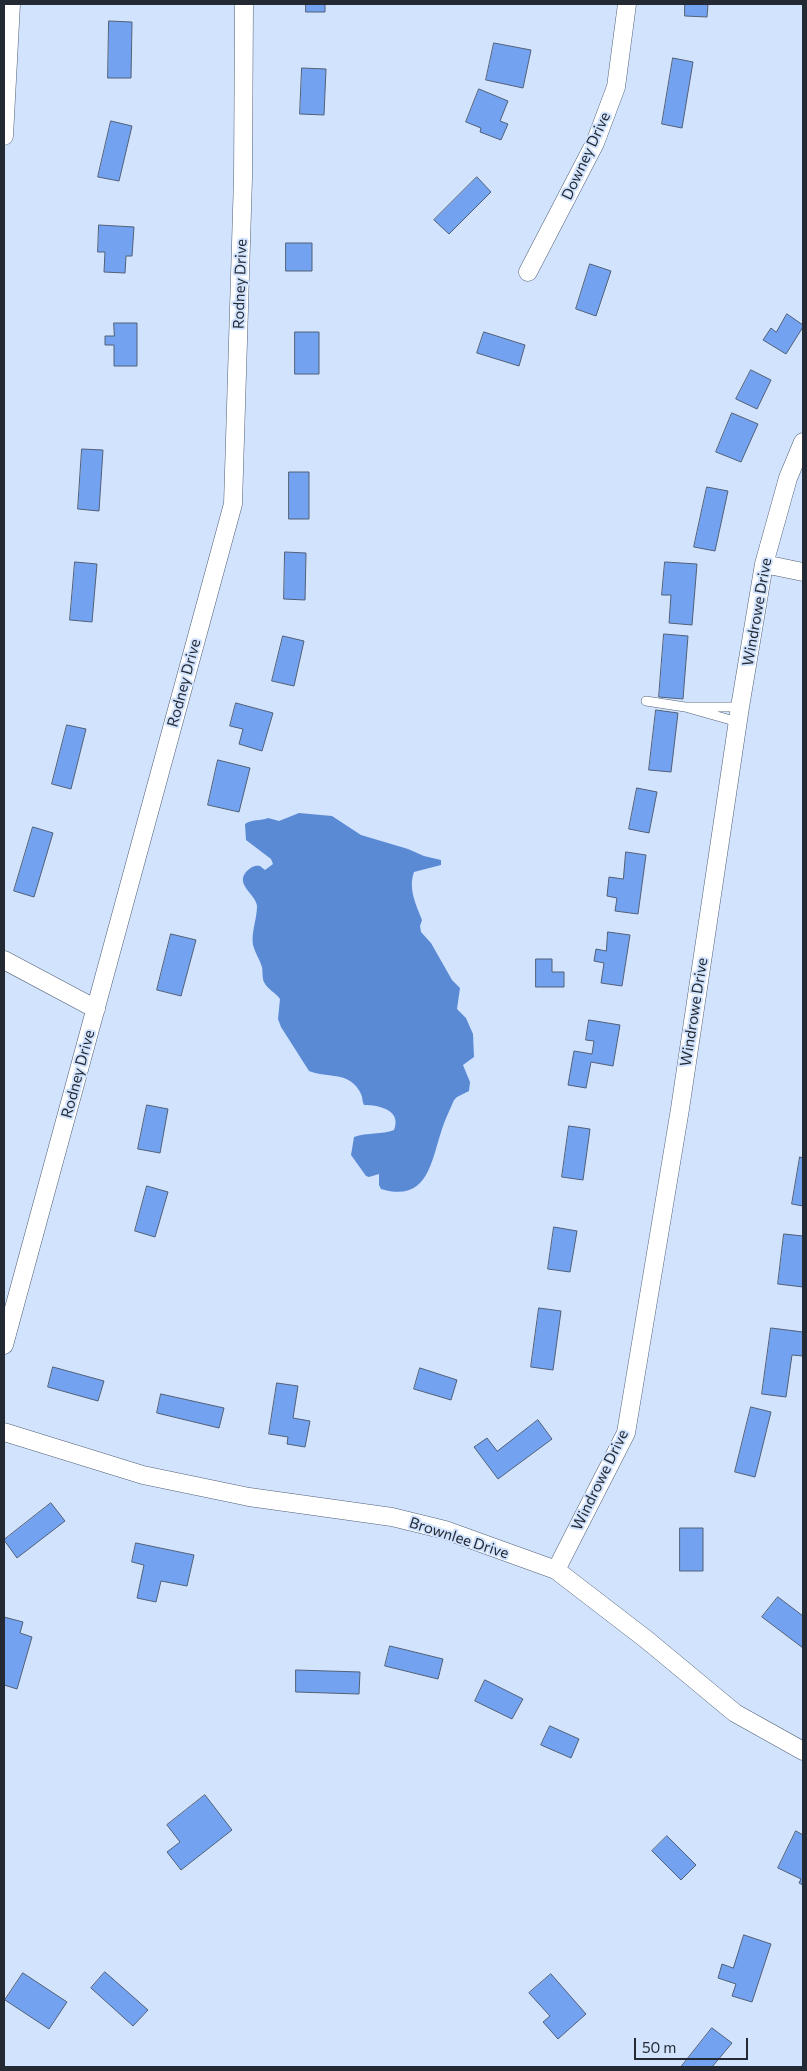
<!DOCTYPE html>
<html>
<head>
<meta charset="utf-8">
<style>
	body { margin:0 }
	#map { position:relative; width:807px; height:2071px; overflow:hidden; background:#d2e3fe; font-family:Commissioner,sans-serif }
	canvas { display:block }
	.frame { position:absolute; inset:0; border:5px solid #242a34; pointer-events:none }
	.scale { position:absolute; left:634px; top:2038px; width:114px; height:22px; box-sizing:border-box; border:2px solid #242a34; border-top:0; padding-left:6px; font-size:15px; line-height:18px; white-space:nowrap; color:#242a34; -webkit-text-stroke:4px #d2e3fe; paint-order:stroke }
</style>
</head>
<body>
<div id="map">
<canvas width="807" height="2071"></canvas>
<div class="frame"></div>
<div class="scale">50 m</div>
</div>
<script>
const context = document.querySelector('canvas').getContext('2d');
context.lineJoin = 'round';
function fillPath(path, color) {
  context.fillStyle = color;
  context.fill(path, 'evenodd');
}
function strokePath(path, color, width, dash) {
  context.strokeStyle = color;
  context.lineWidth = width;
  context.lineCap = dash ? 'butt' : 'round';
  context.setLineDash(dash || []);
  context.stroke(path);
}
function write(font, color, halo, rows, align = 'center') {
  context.font = font + ' Commissioner,sans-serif';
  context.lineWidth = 4;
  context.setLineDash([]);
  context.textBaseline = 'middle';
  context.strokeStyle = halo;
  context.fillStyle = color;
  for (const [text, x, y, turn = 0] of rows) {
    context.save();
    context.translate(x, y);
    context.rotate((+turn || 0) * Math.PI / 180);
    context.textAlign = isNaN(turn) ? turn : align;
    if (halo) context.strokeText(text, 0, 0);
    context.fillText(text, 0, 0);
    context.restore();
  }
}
const water = new Path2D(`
	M299,813L332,816L361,835L408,849L424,856L441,860V865L414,872C408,889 416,904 422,920L420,926L421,932L431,943L452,980L460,988L457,1009L466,1018L473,1034L474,1057L463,1065L470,1082L469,1091L457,1097L454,1100C450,1110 445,1119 442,1129C431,1162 428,1203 381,1189L379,1185V1174L369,1177L366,1176L351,1155L354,1137C367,1132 382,1135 394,1130C402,1110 379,1105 364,1105C362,1102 363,1098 361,1094C350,1070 328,1079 309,1071L281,1027L278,1019L280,999C276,993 267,989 264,982C262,978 263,972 262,967C260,960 255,953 253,945C251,932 257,919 257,906C256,894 235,885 246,872C250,868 254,865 260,866L265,870L273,864L271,859L246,840L245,824C251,819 261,821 268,818L279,821Z`);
const building = new Path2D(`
	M306,4H325V12H306Z
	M685,4H708L707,17L685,16Z
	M109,21L132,22L131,78H108Z
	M494,43L531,50L523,88L486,80Z
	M673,58L693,62L682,128L662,124Z
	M302,68L326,69L324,115L300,114Z
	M479,89L508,101L500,121L508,124L501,140L480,132L481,128L466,122Z
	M111,121L132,126L119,181L98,177Z
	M477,177L491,192L449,234L434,220Z
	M99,225L134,227L132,256H126L125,273L104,272L105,252H98Z
	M286,243H312V271H286Z
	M590,264L611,271L596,316L576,309Z
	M787,314L803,325V327L786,354L763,340L771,328L776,332Z
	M114,323H137V366H114V345H105V336H114Z
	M295,332H319V374H295Z
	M484,332L525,345L519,366L477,353Z
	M751,370L771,380L757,409L736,399Z
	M732,413L758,424L741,462L716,452Z
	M82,449L103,450L99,511L78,509Z
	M289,472H309V519H289Z
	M707,487L728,491L715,551L694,547Z
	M285,552L306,553L305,600L284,599Z
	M75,562L97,564L92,622L70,620Z
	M665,562L697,564L692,625L669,623L671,595H662Z
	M664,634L688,636L683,699L659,697Z
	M283,636L304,641L294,686L272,681Z
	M236,703L273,713L262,751L239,744L243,729L230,726Z
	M656,710L678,713L671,772L649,770Z
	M67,725L86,729L71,789L52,784Z
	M218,760L250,768L239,812L208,805Z
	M637,788L657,792L649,833L629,829Z
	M33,827L53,833L34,897L14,891Z
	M626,852L646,855L638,914L615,911L617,898L607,896L609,877L623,879Z
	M608,932L630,935L622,986L601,983L604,963L594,961L596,949L606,951Z
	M171,934L196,940L181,996L157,990Z
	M536,959H552V972H564V987H536Z
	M589,1020L620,1025L613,1066L591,1062L586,1088L568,1085L574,1051L592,1054L594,1041L586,1040Z
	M147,1105L168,1109L160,1153L138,1149Z
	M569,1126L590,1129L583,1180L562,1177Z
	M800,1157L803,1158V1206L792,1204Z
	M147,1186L168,1192L155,1237L135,1231Z
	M554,1227L577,1231L570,1272L548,1269Z
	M784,1234L803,1236V1287L778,1284Z
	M539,1308L561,1311L553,1370L531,1367Z
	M771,1328L803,1332V1356L792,1355L786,1397L762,1394Z
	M53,1367L104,1381L98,1401L48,1387Z
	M420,1368L457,1380L451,1400L414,1389Z
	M277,1383L298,1386L293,1418L310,1421L305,1447L287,1444L288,1437L269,1434Z
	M161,1394L224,1408L219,1428L157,1413Z
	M751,1407L771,1412L755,1477L735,1472Z
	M538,1420L552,1439L498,1479L474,1447L487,1438L497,1451Z
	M51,1503L65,1521L17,1558L4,1540Z
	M680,1528H703V1571H680Z
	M136,1543L194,1555L187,1586L161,1581L156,1602L137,1598L144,1565L132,1562Z
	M778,1597L803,1616V1648L762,1617Z
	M4,1617L23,1622L20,1633L32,1637L17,1689L4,1685Z
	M390,1646L443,1659L438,1679L385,1666Z
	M296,1670L360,1672L359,1694L296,1692Z
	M485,1680L523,1699L512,1719L475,1701Z
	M550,1726L579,1739L571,1758L541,1745Z
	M205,1795L232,1830L181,1870L167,1852L180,1842L167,1825Z
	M796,1831L803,1835V1885L799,1883L801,1879L778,1868Z
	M667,1836L696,1865L681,1880L652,1851Z
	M744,1935L771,1944L752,2002L732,1996L736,1984L718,1978L722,1964L733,1968Z
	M105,1972L148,2010L133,2026L91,1988Z
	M23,1973L67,2002L49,2029L5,2000Z
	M551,1974L586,2014L558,2039L543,2022L550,2016L529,1993Z
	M712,2028L732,2043L712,2067H681Z`);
const service = new Path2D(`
	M646,701L685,707
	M738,722L685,707H740`);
const minor = new Path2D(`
	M4,136L11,4
	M528,272L595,143L616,87L627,4
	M764,564L803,572
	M4,960L96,1009
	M4,1345L233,504L243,178L244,4
	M4,1432L143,1475L249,1497L392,1517L445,1530L556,1570L647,1640L735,1713L803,1751
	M556,1570L626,1433L680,1109L740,707L764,564L788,478L803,442`);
const streetNames = [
	["Downey Drive",586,156,-65],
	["Rodney Drive",240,284,-88],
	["Windrowe Drive",757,612,-80],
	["Rodney Drive",184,683,-75],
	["Windrowe Drive",694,1012,-81],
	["Rodney Drive",78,1074,-75],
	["Windrowe Drive",600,1480,-64],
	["Brownlee Drive",459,1538,18]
];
fillPath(water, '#5b8ad5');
fillPath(building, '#73a3f0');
strokePath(building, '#526077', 1);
strokePath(service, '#516076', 10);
strokePath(minor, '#516076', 19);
strokePath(service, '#fff', 9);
strokePath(minor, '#fff', 18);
write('15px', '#242a34', '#d2e3fe', streetNames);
</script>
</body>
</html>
